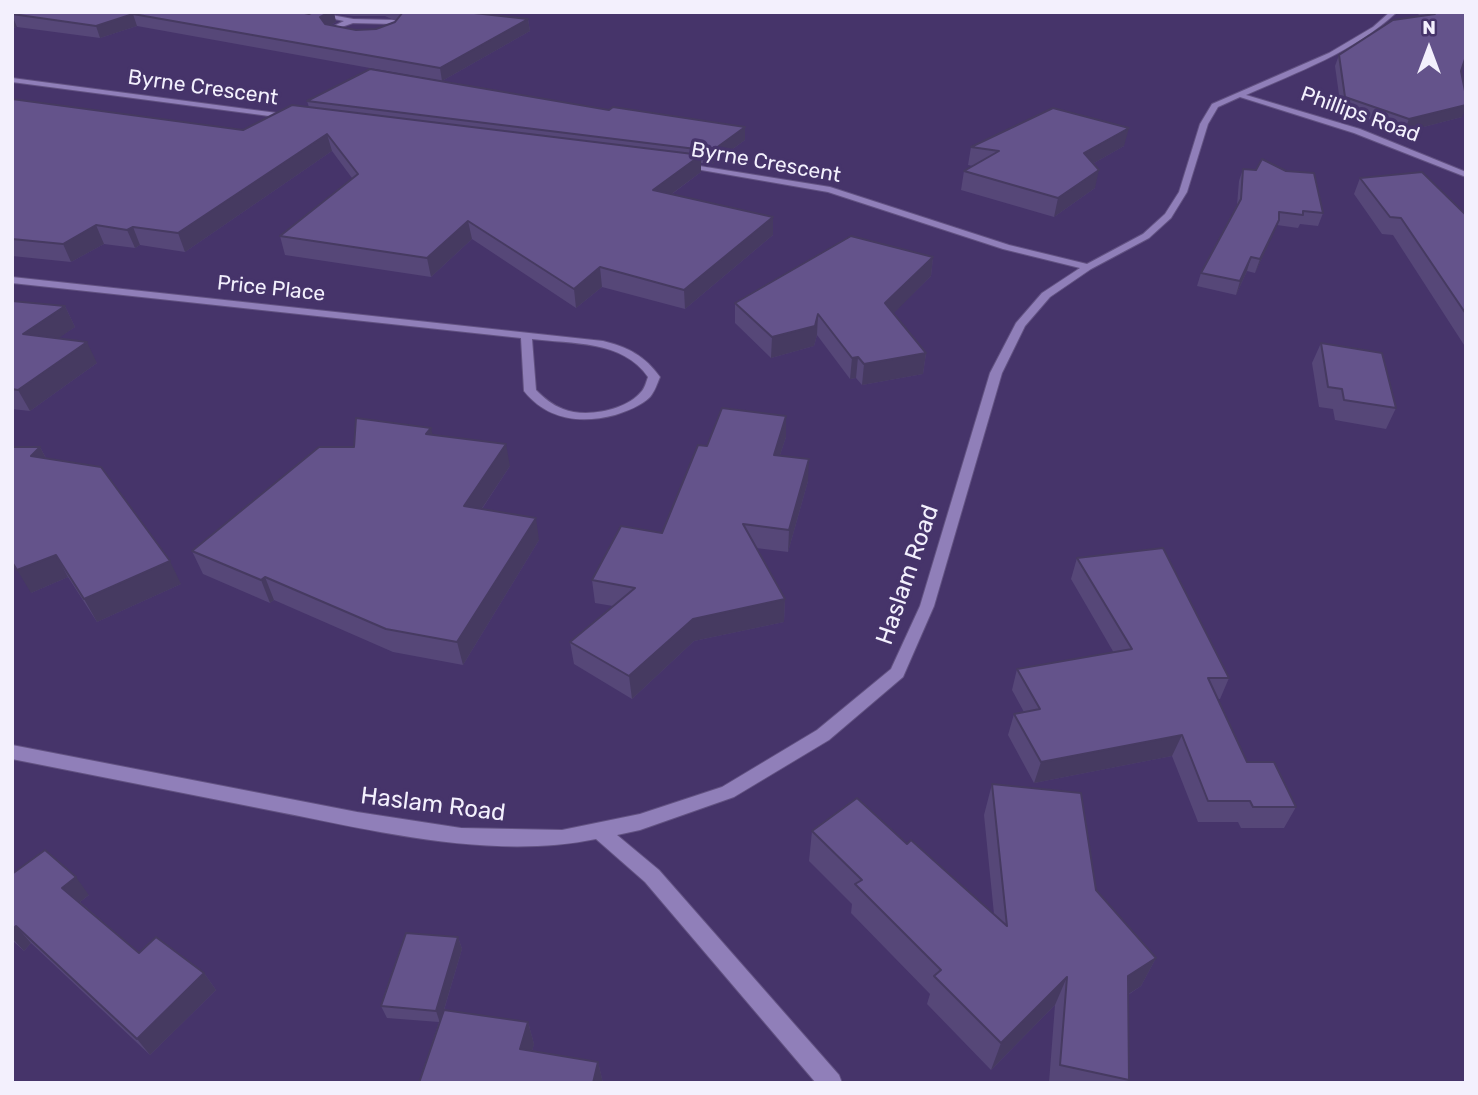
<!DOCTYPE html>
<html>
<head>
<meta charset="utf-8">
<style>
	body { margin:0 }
	#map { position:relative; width:1478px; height:1095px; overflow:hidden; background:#46346a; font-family:Rubik,sans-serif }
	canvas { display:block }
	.frame { position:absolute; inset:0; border:14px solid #f3f0fd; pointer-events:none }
	.north { position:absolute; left:1394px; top:14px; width:70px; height:70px; -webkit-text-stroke:5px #46346a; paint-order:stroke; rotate:0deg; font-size:19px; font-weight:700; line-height:28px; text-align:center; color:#f3f0fd }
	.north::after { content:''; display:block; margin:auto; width:24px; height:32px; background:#f3f0fd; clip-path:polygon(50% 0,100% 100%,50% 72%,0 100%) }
</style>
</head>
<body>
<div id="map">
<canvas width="1478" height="1095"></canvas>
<div class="frame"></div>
<div class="north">N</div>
</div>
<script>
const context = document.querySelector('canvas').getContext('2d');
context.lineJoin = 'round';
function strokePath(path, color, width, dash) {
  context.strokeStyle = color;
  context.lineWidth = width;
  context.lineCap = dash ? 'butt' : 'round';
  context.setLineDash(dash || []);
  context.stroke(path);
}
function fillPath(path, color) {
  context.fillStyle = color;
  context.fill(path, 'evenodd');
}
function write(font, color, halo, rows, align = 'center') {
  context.font = font + ' Rubik,sans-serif';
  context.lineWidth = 7;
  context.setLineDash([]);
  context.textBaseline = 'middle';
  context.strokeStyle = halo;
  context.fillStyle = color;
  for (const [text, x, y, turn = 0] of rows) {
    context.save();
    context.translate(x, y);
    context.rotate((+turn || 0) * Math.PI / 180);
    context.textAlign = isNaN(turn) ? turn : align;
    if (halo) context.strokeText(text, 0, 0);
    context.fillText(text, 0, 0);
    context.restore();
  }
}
const minor = new Path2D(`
	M301,12H315L353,19L395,20L403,25L391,34L388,32L396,25L394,24L353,23L333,30L340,36L337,38L326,30L344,21Z
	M1390,12H1397C1354,52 1298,72 1246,95L1360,129L1466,172V177L1354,133L1240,97L1218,107L1208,124L1187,192L1171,218L1149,238L1091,269L1050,297L1025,326L1002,373L934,606L903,677L829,740L734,797L640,830L617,835L659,870L839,1075L842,1083H816L645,882L596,839C494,860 380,832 279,812C190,794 101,777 12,759V745L357,812L461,828L562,830L640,814L722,787L817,730L891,669L920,606L990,373L1016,323L1042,293L1080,268L1003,249L828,192L684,167L680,165L681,163L830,187L1009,245L1087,264L1143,234L1165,214L1179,192L1200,124L1212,104L1329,53L1373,27Z
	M12,78L292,115L296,117L292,119L12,82Z
	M12,277L603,341C628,347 645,356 660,377C657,384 655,391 650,397C641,406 627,411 615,415C581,424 547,420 524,391L521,338L12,283ZM532,339C571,344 623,340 648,377C646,382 645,388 641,392C625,411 585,418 563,409C552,405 544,398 536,390Z`);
const wall = new Path2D(`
	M12,12H465L528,19L530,31L442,81L137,26L100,38L17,27L12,28ZM334,14L353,16H385L396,21L376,29L356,30L331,25L336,22Z
	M1416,12H1466L1461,71L1462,117L1404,132L1341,109L1335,66L1339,55L1420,16Z
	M12,99L243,130L309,107L307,101L609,110L745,127V140L712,164L701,163V172L672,194L773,217V235L685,309L602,287L576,308L472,239L431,277L285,255L280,236L352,178L332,151L185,252L140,245L135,248L104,244L71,262L12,256Z
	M1124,146L1094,163L1095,188L1054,217L961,190L964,171L973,166L968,165L971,147Z
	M1243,169L1323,213L1318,226L1300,224L1298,228L1277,225L1255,273L1247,271L1236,295L1197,286L1201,273L1237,205L1239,181Z
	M1360,178L1466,215V348L1393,235L1382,234L1354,194Z
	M933,257L931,276L893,313L926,353L923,374L862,385L856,378L850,379L817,335L814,346L771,358L735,323V303Z
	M12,301L65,306L75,327L58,338L97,363L30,411L12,409Z
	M1321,343L1396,408L1386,429L1335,420L1333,409L1319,407L1312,363Z
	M786,416V437L780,455L808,481L788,552L756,548L785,599L784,622L694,641L632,699L574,664L570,642L613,606L595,603L592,580L662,533L707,446Z
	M432,435L510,466L482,509L539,540L463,665L393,652L274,600L270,603L203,574L192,551L354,447Z
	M40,447L46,458L181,584L97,622L68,577L31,593Z
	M1077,558L1229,678L1220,699H1217L1247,762L1296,807L1284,828H1241L1238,822H1198L1172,756L1034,783L1008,735L1014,714L1024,712L1012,690L1017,669L1114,653L1071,579Z
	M992,784L1096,890L1156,958L1141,986L1128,995L1129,1080L1128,1083H1049L1055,1005L991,1070L927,1004L930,994L851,913L852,904L809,861L812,831L907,844L994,914L984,815Z
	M12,874L89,895L80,902L139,953L204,973L216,990L150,1055L31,943L24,951L12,940Z
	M458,937L462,949L444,1010L528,1022L534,1044L532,1051L598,1062L603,1083H419L439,1022L387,1018L381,1006Z`);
const shadedWall = new Path2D(`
	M329,12H334L336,22L323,29L320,17Z
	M133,14L137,26L100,38L96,26Z
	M12,15L17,27L12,28Z
	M528,19L530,31L442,81L440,68Z
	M1466,105V108L1462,117L1404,132L1409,119Z
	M745,127V140L712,164V151Z
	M1129,128L1124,146L1080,171L1084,153Z
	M327,134L332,151L185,252L178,233Z
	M701,155V172L654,207L653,190Z
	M1099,170L1095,188L1054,217L1058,198Z
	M773,217V235L685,309L684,290Z
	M1279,220L1274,233L1255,273L1260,259Z
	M468,221L472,239L431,277L427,258Z
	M96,225L104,244L71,262L63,244Z
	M133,227L140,245L135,248L127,230Z
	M933,257L931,276L883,324L885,303Z
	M1251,257L1247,271L1236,295L1240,281Z
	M600,267L602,287L576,308L574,289Z
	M65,306L75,327L34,355L23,334Z
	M818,314L817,335L814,346L771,358L772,337Z
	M87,342L97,363L30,411L18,390Z
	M926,353L923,374L862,385L864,364Z
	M858,357L856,378L850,379L852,358Z
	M786,416V437L773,476L774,455Z
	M431,428L436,449L426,434Z
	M506,444L510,466L469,528L464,506Z
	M40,447L51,468L31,456Z
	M809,459L808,481L788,552L789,530Z
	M536,518L539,540L463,665L457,642Z
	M56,555L68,577L31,593L17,570Z
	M170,561L181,584L97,622L84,599Z
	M265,577L274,600L270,603L261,580Z
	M785,599L784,622L694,641L632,699L629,676L693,619Z
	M1182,735L1172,756L1034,783L1041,762Z
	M76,877L89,895L76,905L62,888Z
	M16,926L31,943L24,951L12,938V930Z
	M458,937L462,949L440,1023L436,1011Z
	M1156,958L1141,986L1113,1004L1128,976Z
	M204,973L216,990L150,1055L137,1039Z
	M1067,977L1055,1005L991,1070L1001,1043Z
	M528,1022L534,1044L527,1071L520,1049Z
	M598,1062L603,1083H593Z`);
const building = new Path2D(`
	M12,12H300L309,14L313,12H329L320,17L325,24L356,30L376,29L395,22L403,12H465L528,19L440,68L133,14L96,26L12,14Z
	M1433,12H1466V56L1461,71L1466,96V105L1409,119L1345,97L1339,55L1393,20L1435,14Z
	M370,69L609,110L613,107L745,127L712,151L307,101Z
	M12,99L243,130L292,105L701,155L653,190L773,217L684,290L600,267L574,289L468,221L427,258L280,236L358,174L327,134L178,233L133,227L127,230L96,225L63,244L12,239Z
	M1053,108L1129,128L1084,153L1099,170L1058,198L964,171L999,151L971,147Z
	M1262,159L1286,171L1314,173L1323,213L1303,211V215L1279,212V220L1260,259L1251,257L1240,281L1201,273L1241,199L1243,169L1256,170Z
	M1422,172L1466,215V314L1401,218L1390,217L1360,178Z
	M851,236L933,257L885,303L926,353L864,364L858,357L852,358L818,314L815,326L772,337L735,303Z
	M12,301L65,306L23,334L87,342L18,390L12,389Z
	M1321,343L1382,353L1396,408L1344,400L1342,389L1328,387Z
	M722,408L786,416L774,455L809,459L789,530L743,524L785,599L693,619L629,676L570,642L635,588L592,580L621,526L662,533L698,445L707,446Z
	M356,418L431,428L426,434L506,444L464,506L536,518L457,642L386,629L265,577L261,580L192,551L319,447H354Z
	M12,447H40L31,456L101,467L170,561L84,599L56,555L17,570L12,562Z
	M1163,548L1229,678H1208L1247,762H1274L1296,807H1253L1250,801H1208L1182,735L1041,762L1014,714L1040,709L1017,669L1132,649L1077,558Z
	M992,784L1081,793L1096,890L1156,958L1128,976L1129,1080L1060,1065L1067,977L1001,1043L934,976L941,970L855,884L862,880L812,831L857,798L907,844L911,840L1007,926Z
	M45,850L76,877L62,888L139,953L156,937L204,973L137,1039L16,926L12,930V874Z
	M406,933L458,937L436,1011L381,1006Z
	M444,1010L528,1022L520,1049L598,1062L593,1083H419Z`);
const farStreetnames = [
	["Byrne Crescent",203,88,8],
	["Phillips Road",1360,115,20],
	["Byrne Crescent",766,163,10],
	["Price Place",271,289,6]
];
const streetNames = [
	["Haslam Road",908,575,-71],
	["Haslam Road",433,805,7]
];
strokePath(minor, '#625282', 2);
fillPath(minor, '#907fb9');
fillPath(wall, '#564778');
fillPath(shadedWall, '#463a61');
fillPath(building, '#64538b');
strokePath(building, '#463a61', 2);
write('21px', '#f3f0fd', '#46346a', farStreetnames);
write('24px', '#f3f0fd', '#46346a', streetNames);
</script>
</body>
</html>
